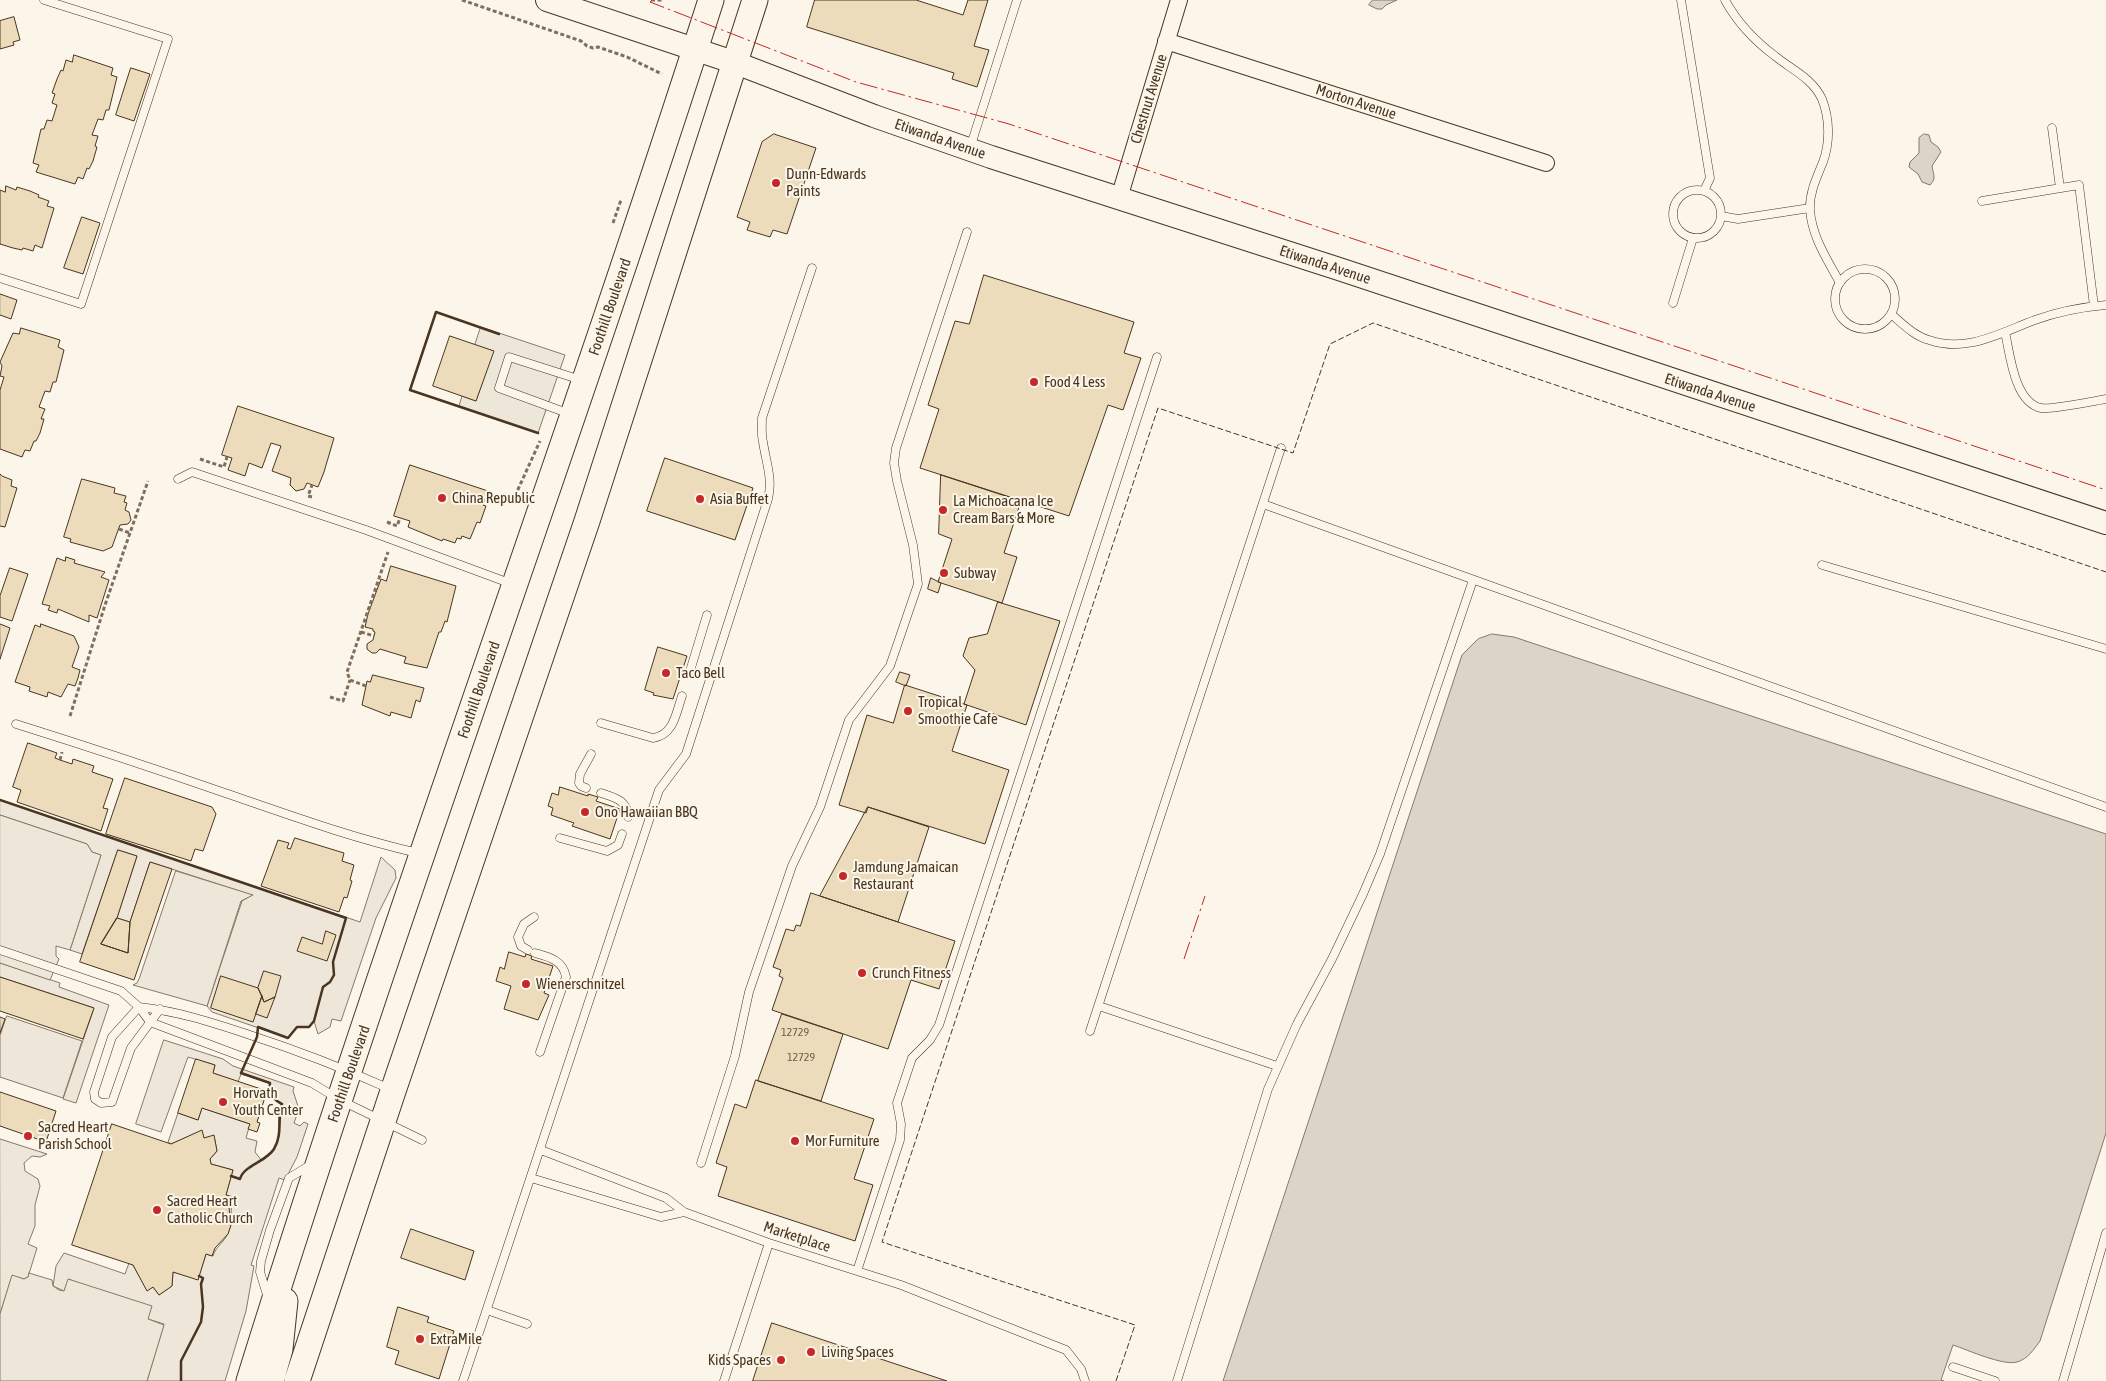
<!DOCTYPE html>
<html>
<head>
<meta charset="utf-8">
<style>
	body { margin:0 }
	canvas { display:block; background:#fbf6e9 }
</style>
</head>
<body>
<canvas width="2106" height="1381"></canvas>
<script>
const context = document.querySelector('canvas').getContext('2d');
context.lineJoin = 'round';
function fillPath(path, color) {
  context.fillStyle = color;
  context.fill(path, 'evenodd');
}
function strokePath(path, color, width, dash) {
  context.strokeStyle = color;
  context.lineWidth = width;
  context.lineCap = dash ? 'butt' : 'round';
  context.setLineDash(dash || []);
  context.stroke(path);
}
function write(font, color, halo, rows, align = 'center') {
  context.font = font + ' "Asap Condensed",sans-serif';
  context.lineWidth = 4;
  context.setLineDash([]);
  context.textBaseline = 'middle';
  context.strokeStyle = halo;
  context.fillStyle = color;
  for (const [text, x, y, turn = 0] of rows) {
    context.save();
    context.translate(x, y);
    context.rotate((+turn || 0) * Math.PI / 180);
    context.textAlign = isNaN(turn) ? turn : align;
    if (halo) context.strokeText(text, 0, 0);
    context.fillText(text, 0, 0);
    context.restore();
  }
}
const green = new Path2D(`
	M0,800L360,922L381,857L395,870L396,878L376,918L341,1021L332,1019L330,1027L318,1034L314,1021L309,1027H297L288,1038L212,1012L207,1006L242,901L252,895L150,862L130,922L117,918L137,856L118,850L82,954L70,950L101,855L92,852L87,844L0,815Z
	M0,963L60,983L59,987L109,1005L76,1103L63,1099L94,1008L0,977Z
	M7,1016L82,1041L63,1098L0,1077V1036Z
	M164,1040L223,1059L233,1066L294,1087L293,1091L299,1109L294,1123L300,1126L304,1122L308,1124L297,1157L285,1180L279,1178L251,1265L254,1266L246,1311L225,1381H147L164,1324L148,1319L69,1279L64,1291L53,1286L56,1266L64,1253L125,1274L129,1263L133,1265L147,1290L153,1287L159,1295L172,1286L173,1272L198,1279L206,1254L213,1256C216,1246 224,1243 228,1233C234,1221 229,1210 233,1198L226,1195L233,1170L211,1164L210,1159L217,1151L214,1136L204,1138L201,1131L171,1144L168,1142L178,1113L198,1120L202,1108L250,1124L246,1138L257,1141L255,1152L262,1161C287,1144 274,1126 281,1104C273,1100 269,1092 270,1083L241,1074L238,1082L213,1073L215,1065L188,1057L161,1132L136,1124Z
	M0,1139L47,1154L40,1157L32,1156L24,1163L25,1171L38,1179L40,1186L35,1205V1226L28,1244L37,1248L28,1277L24,1279L12,1276L0,1314Z`);
const parking = new Path2D(`
	M481,327L565,355L538,433L459,406L462,396L476,401L493,351L475,345Z
	M0,815L87,844L92,852L101,855L70,950L56,946V956L59,959L50,980L0,963Z
	M176,871L253,895L241,901L207,1006L133,985L137,983L139,979Z
	M29,1273L52,1280L53,1286L59,1290L64,1291L68,1279L152,1306L148,1319L164,1325L147,1381H0V1314L12,1275L24,1279L28,1277Z`);
const water = new Path2D(`
	M1373,0H1397L1386,5L1382,9H1377L1369,5Z
	M1924,134L1929,135L1931,142L1938,147L1941,152L1932,166C1933,174 1937,178 1930,185L1922,182L1918,174L1909,167L1910,162L1919,153V138Z
	M1492,634L1514,637L2106,834V1133L2040,1341C2034,1349 2028,1359 2017,1362C2003,1366 1968,1350 1953,1345L1941,1380L1944,1381H1223L1462,655L1478,639Z`);
const building = new Path2D(`
	M815,0H916L963,15L968,0H988L974,46L989,50L977,87L952,79L954,73L807,27Z
	M14,17L20,40L13,42L14,45L0,49V21Z
	M74,55L113,68L111,75L117,77L109,110H106L103,120L98,119L92,135L98,136L95,146L97,147L93,161L89,169L87,168L83,179L78,177L75,184L36,172L39,165L33,163L41,129H44L47,120L52,121L57,105L52,103L55,94L52,93L57,79L61,70L63,71L66,60L72,62Z
	M131,68L150,74L134,121L116,115Z
	M774,134L816,148L787,234L773,230L770,237L747,230L750,222L737,217L762,142Z
	M6,186L16,190L17,187L30,191L39,195L38,197L49,201L47,206L54,208L42,248L35,245L33,251L23,248L22,250L13,248L0,244V190L5,192Z
	M82,217L100,223L83,274L64,268Z
	M984,275L1134,322L1124,353L1141,358L1123,410L1108,405L1069,516L920,468L939,409L928,405L955,321L969,324Z
	M0,294L17,300L11,319L0,315Z
	M21,328L60,340L58,347L64,350L56,382H53L50,392L45,391L39,407L45,409L41,419H44L40,433L36,441H34L30,451L25,450L22,457L0,449V390L4,377L0,376L2,366L0,362L13,333L19,334Z
	M450,336L494,351L476,401L433,386Z
	M238,406L334,438L324,472L318,487L307,483L304,489L296,491L290,485L291,478L272,471L281,446L271,443L262,468L249,463L245,476L228,470L232,458L222,455Z
	M665,458L753,488L735,540L647,511Z
	M410,465L488,491L483,505L486,506L480,523L477,522L470,539L462,536L461,539L457,538L455,543L443,539L442,541L408,527L410,521L394,516Z
	M0,474L2,476L12,480L11,486L17,488L5,527L0,526Z
	M941,475L1021,501L1004,553L1017,557L1002,603L938,582L952,539L939,534Z
	M82,479L115,488L114,493L126,496L124,502L127,503L125,510L129,512L131,520L128,524L120,525L112,547L103,551L70,542L71,539L64,537Z
	M66,557L75,560L74,563L105,572L101,577L109,580L97,618L89,615V622L58,609L57,613L48,610L50,606L42,604L57,558L65,561Z
	M391,566L456,586L447,622L445,621L441,632H439L427,668L404,663L406,657L380,649L376,653H372L367,649V644L373,640L375,632L373,631V629L365,627L368,614L381,579L386,581Z
	M10,568L28,574L12,621L0,617V596Z
	M931,578L941,583L938,593L928,589Z
	M998,602L1060,621L1026,725L964,704L975,670L963,656L969,638L987,634Z
	M0,624L10,628L0,659Z
	M41,624L74,636L79,647L72,667L80,670L78,678L75,686L68,684L61,697L48,692L47,697L29,691L30,687L15,682L35,625L40,627Z
	M658,647L687,656L673,699L653,695L654,693L645,690Z
	M900,672L910,675L906,686L896,682Z
	M373,675L424,688L420,702L416,700L411,718L391,712L390,716L362,705L367,681L370,682Z
	M905,685L967,705L952,751L1009,770L985,844L868,807L866,813L839,805L867,715L893,723Z
	M28,743L57,753L55,758L60,760L72,764L73,759L94,766L92,772L113,779L103,808L108,809L101,831L17,802L21,790L13,787Z
	M125,778L212,807L216,814L203,851L195,849L191,861L106,834Z
	M560,787L588,796V794L598,797L596,801L620,809L610,839L572,826L574,823L551,815L553,808L548,806L552,793L558,795Z
	M868,807L929,827L898,922L820,896Z
	M295,838L344,853L342,861L354,865L350,880L352,881L347,898L344,897L339,912L261,886L278,840L289,843L287,848L290,849Z
	M118,850L137,856L117,918L101,944L128,953L130,922L150,862L172,869L134,980L80,962Z
	M811,893L955,941L939,989L911,980L888,1049L772,1010L783,978L779,976L781,970L773,967L786,929L794,931L796,925L800,926Z
	M117,918L130,922L128,953L101,944Z
	M326,931L336,935L327,961L297,951L302,937L322,944Z
	M509,952L525,957L526,954L532,956L531,959L553,966L544,993L549,995L538,1020L504,1009L511,986L496,981L500,967L504,969Z
	M264,971L281,976L275,997L264,1002L258,988Z
	M221,976L258,988L262,996L253,1022L211,1008Z
	M0,977L94,1008L83,1039L0,1011Z
	M262,996L264,1002L275,997L267,1018L256,1014Z
	M782,1014L843,1034L821,1101L758,1081Z
	M0,1017L5,1019L0,1033Z
	M196,1059L215,1065L213,1073L267,1091L257,1122L260,1123L257,1132L248,1129L250,1124L202,1108L198,1120L178,1113Z
	M756,1080L874,1119L854,1179L873,1185L855,1241L718,1196L727,1167L716,1163L735,1104L746,1108Z
	M0,1092L56,1111L46,1142L0,1126Z
	M112,1124L171,1144L202,1130L204,1138L214,1135L217,1151L210,1159L211,1164L233,1170L226,1195L233,1197L229,1207L231,1225L228,1234L215,1248L212,1256L206,1254L198,1280L173,1272L172,1286L159,1295L153,1287L147,1291L133,1265L72,1245Z
	M411,1229L474,1251L465,1280L401,1258Z
	M398,1307L429,1317L427,1322L454,1331L439,1379L395,1364L399,1351L387,1347Z
	M772,1323L947,1381H753Z`);
const path = new Path2D(`
	M462,0L581,41L587,46L593,48L598,47L627,57L662,74
	M651,0H664
	M613,223L621,200
	M200,459L224,467L227,457
	M515,496L540,441
	M312,497L308,496L312,485
	M387,522L397,526L400,518
	M119,529L130,533
	M361,632L374,636
	M366,686L350,680L347,672L388,552
	M330,697L343,701L350,680
	M70,716L105,605L148,481
	M60,760L62,752`);
const lane = new Path2D(`
	M1681,0L1710,178L1704,191
	M1725,0C1737,22 1755,41 1775,56C1792,70 1812,78 1822,99C1830,119 1830,143 1823,162C1817,177 1809,193 1810,210C1812,237 1827,259 1840,283
	M2052,128L2060,188
	M970,148L1017,0
	M1673 214a24 24 0 1 1 48 0a24 24 0 1 1-48 0Z
	M1982,201L2079,185L2094,306
	M1721,216L1738,219L1810,208
	M1835 299a30 30 0 1 1 60 0a30 30 0 1 1-60 0Z
	M0,278L81,304L168,39L44,0
	M1673,303L1693,238
	M1891,314C1903,324 1914,336 1929,340C1967,353 2000,333 2035,320C2057,312 2083,307 2106,305
	M2005,332C2010,354 2014,402 2041,408C2050,410 2094,401 2106,399
	M570,414L499,388L509,357L581,380
	M178,479L192,472L366,530L512,584
	M1263,504L2106,807
	M1822,565L2106,649
	M690,671L707,615
	M601,723L653,738C674,735 676,713 682,696
	M16,724C86,746 156,769 225,793C289,815 352,838 418,853
	M586,788L581,786L579,783L580,774L591,754
	M601,793C616,798 627,800 628,817
	M560,838L607,851L618,845L622,834
	M0,950L121,991L139,1007L150,1022L312,1083L340,1100L422,1140
	M528,950L521,946L518,937L524,924L534,917
	M535,953C549,957 563,960 566,977L540,1052
	M1099,1006L1277,1066
	M139,1007C177,1011 211,1022 247,1034C296,1050 343,1068 390,1089
	M139,1007L112,1037L94,1092L95,1099L101,1103L112,1102L131,1048L160,1009
	M1090,1031L1281,448
	M541,1150L666,1198L684,1212L769,1243L901,1285L1066,1350L1081,1369L1085,1381
	M701,1163L735,1056L749,992L792,866L820,807L849,720L890,666L918,584L913,545L897,481L894,463L896,448L967,232
	M531,1178L661,1217L684,1212
	M857,1271L900,1140L901,1124L897,1103L912,1058L930,1040L939,1025L1157,357
	M268,1298L260,1272L261,1261L270,1230L289,1178L312,1164
	M487,1310L527,1324
	M1953,1367L1995,1381
	M463,1381L659,790L686,754L768,499C773,479 766,462 763,442C761,434 762,426 762,418L812,268
	M724,1381L769,1243
	M1177,1381L1268,1089L1297,1024L1332,959L1363,894L1380,854L1473,580
	M2063,1381L2106,1233`);
const street = new Path2D(`
	M1166,41L1546,163
	M1119,198L1179,0`);
const secondary = new Path2D(`
	M547,0L736,63L874,116L991,157L1339,269L2106,523`);
const primary = new Path2D(`
	M249,1381C393,917 563,462 711,0
	M271,1381L280,1349L285,1301
	M297,1381L393,1091L587,521L755,0`);
const fence = new Path2D(`
	M1116,1381L1135,1325L882,1242L1158,408L1293,453L1330,344L1373,323L2106,572`);
const wall = new Path2D(`
	M499,334L436,312L410,390L538,433
	M0,800L346,918L333,962L334,975L330,982L323,987L314,1021L309,1027H297L288,1038L258,1027L257,1037L241,1073L270,1083C269,1092 273,1100 282,1104C277,1119 283,1134 274,1149C266,1162 244,1165 240,1179L231,1176
	M181,1381V1361L201,1322L203,1307L201,1284L203,1278L199,1276`);
const power = new Path2D(`
	M652,0L650,2L856,82L1009,124L2106,490
	M1184,959L1205,896`);
const markers = [
	[776,183,5,"#c62828"],
	[1034,382,5,"#c62828"],
	[442,498,5,"#c62828"],
	[700,499,5,"#c62828"],
	[943,510,5,"#c62828"],
	[944,573,5,"#c62828"],
	[666,673,5,"#c62828"],
	[908,711,5,"#c62828"],
	[585,812,5,"#c62828"],
	[843,876,5,"#c62828"],
	[862,973,5,"#c62828"],
	[526,984,5,"#c62828"],
	[223,1102,5,"#c62828"],
	[28,1136,5,"#c62828"],
	[795,1141,5,"#c62828"],
	[157,1210,5,"#c62828"],
	[420,1339,5,"#c62828"],
	[811,1352,5,"#c62828"],
	[781,1360,5,"#c62828"]
];
const numberNames = [
	["12729",795,1032],
	["12729",801,1057]
];
const streetNames = [
	["Chestnut Avenue",1149,99,-73],
	["Morton Avenue",1356,102,18],
	["Etiwanda Avenue",940,139,19],
	["Etiwanda Avenue",1325,265,18],
	["Foothill Boulevard",610,307,-71],
	["Etiwanda Avenue",1710,393,18],
	["Foothill Boulevard",479,690,-71],
	["Foothill Boulevard",349,1074,-71],
	["Marketplace",797,1237,18]
];
const poiNames = [
	["Dunn-Edwards",786,174],
	["Paints",786,191],
	["Food 4 Less",1044,382],
	["China Republic",452,498],
	["Asia Buffet",710,499],
	["La Michoacana Ice",953,501],
	["Cream Bars & More",953,518],
	["Subway",954,573],
	["Taco Bell",676,673],
	["Tropical",918,702],
	["Smoothie Cafe",918,719],
	["Ono Hawaiian BBQ",595,812],
	["Jamdung Jamaican",853,867],
	["Restaurant",853,884],
	["Crunch Fitness",872,973],
	["Wienerschnitzel",536,984],
	["Horvath",233,1093],
	["Youth Center",233,1110],
	["Sacred Heart",38,1127],
	["Parish School",38,1144],
	["Mor Furniture",805,1141],
	["Sacred Heart",167,1201],
	["Catholic Church",167,1218],
	["ExtraMile",430,1339],
	["Living Spaces",821,1352],
	["Kids Spaces",771,1360,"right"]
];
fillPath(green, '#ede6d9');
strokePath(green, '#887966', 1);
fillPath(parking, '#ede7d9');
strokePath(parking, '#887966', 1);
fillPath(water, '#dcd4c6');
strokePath(water, '#887966', 1);
fillPath(building, '#ecdcbc');
strokePath(building, '#4a3520', 1);
strokePath(lane, '#4a3520', 9);
strokePath(street, '#4a3520', 18);
strokePath(secondary, '#4a3520', 24);
strokePath(primary, '#4a3520', 27);
strokePath(path, '#7f6f5c', 3, [4, 2.5]);
strokePath(lane, '#fbf6e9', 8);
strokePath(street, '#fbf6e9', 16);
strokePath(secondary, '#fbf6e9', 22);
strokePath(primary, '#fbf6e9', 25);
strokePath(fence, '#4a3520', 1, [6, 2.5]);
strokePath(wall, '#4a3520', 2.5);
strokePath(power, '#c62828', 1, [18, 4, 2.5, 4]);
for (const [x, y, r, color] of markers) {
  const dot = new Path2D();
  dot.arc(x, y, r, 0, 2 * Math.PI);
  context.fillStyle = color;
  context.fill(dot);
  strokePath(dot, '#fbf6e9', 2);
}
write('12px', '#725f47', null, numberNames);
write('15px', '#4a3520', '#fbf6e9', streetNames);
write('15px', '#4a3520', '#fbf6e9', poiNames, 'left');
</script>
</body>
</html>
